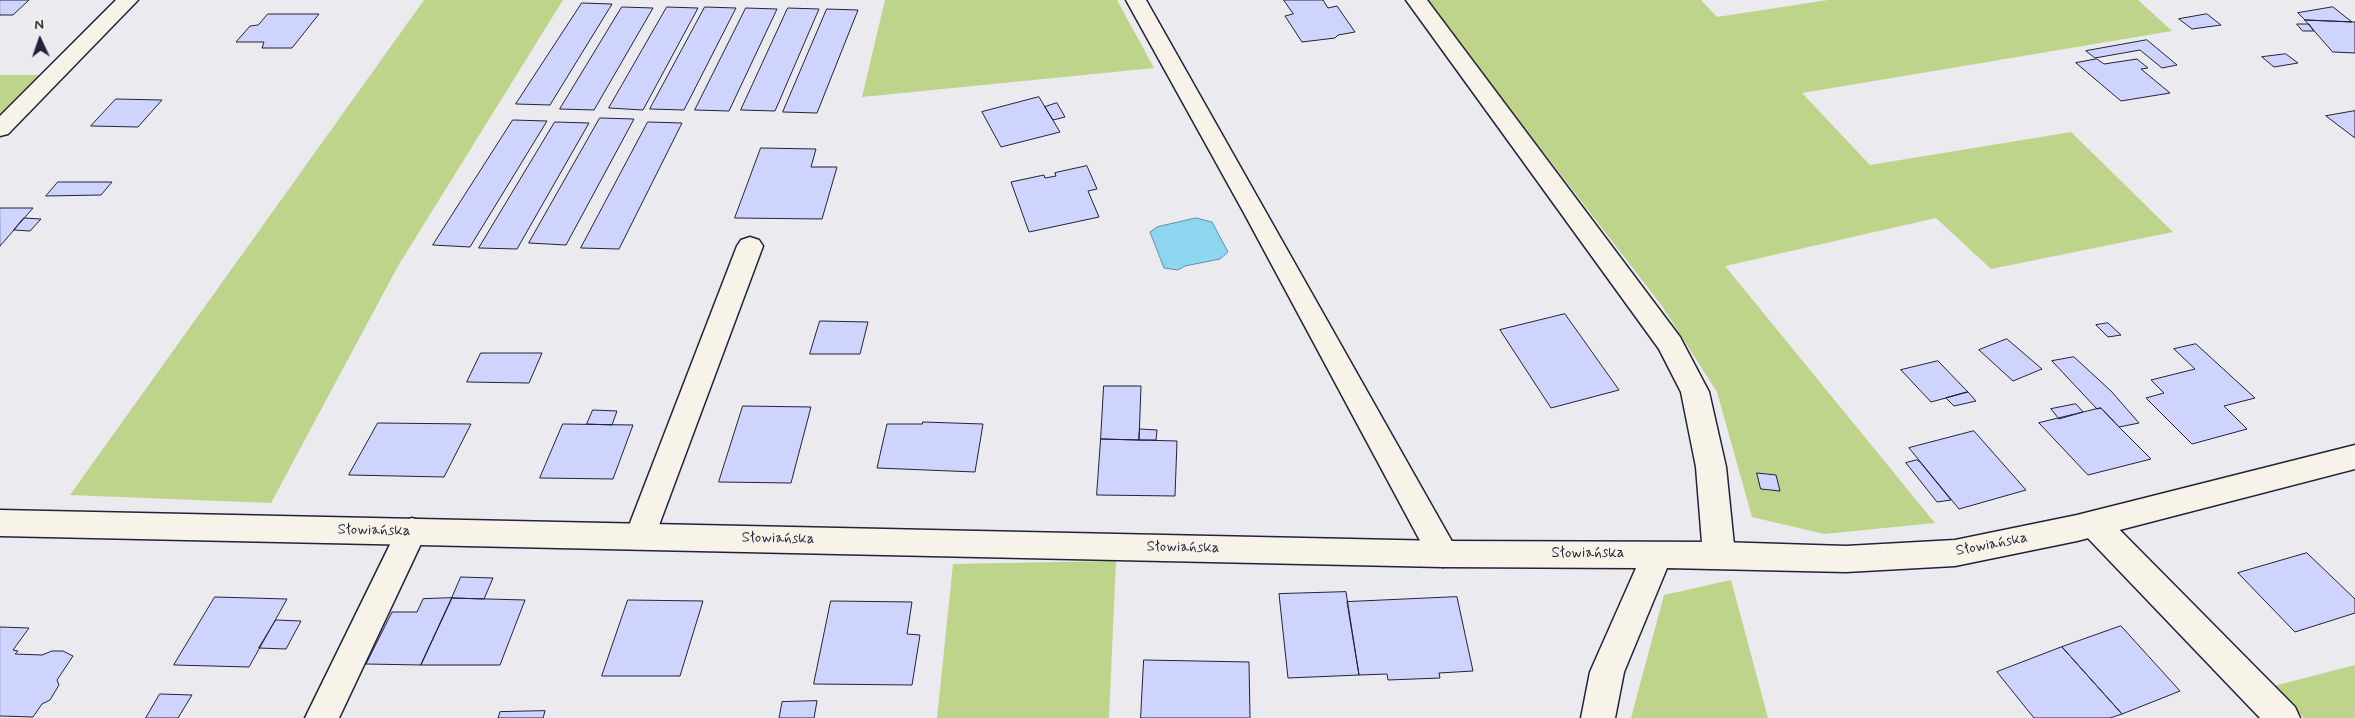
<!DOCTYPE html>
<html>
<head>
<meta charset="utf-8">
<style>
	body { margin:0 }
	#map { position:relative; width:2355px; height:718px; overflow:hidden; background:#ebeaee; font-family:Mynerve,sans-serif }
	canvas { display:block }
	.north { position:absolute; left:15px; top:15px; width:50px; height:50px; -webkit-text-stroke:4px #f7f3e8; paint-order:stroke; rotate:357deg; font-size:14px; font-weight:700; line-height:20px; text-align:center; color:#22223b }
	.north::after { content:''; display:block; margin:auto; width:18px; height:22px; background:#22223b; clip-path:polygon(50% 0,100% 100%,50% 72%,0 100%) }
</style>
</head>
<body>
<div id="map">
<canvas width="2355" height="718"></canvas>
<div class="north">N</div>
</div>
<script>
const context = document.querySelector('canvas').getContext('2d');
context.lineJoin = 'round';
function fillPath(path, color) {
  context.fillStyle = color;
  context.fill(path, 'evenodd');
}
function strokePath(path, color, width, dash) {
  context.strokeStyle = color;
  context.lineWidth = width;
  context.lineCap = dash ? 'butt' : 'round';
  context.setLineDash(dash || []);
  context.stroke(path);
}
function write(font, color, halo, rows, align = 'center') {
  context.font = font + ' Mynerve,sans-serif';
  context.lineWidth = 5;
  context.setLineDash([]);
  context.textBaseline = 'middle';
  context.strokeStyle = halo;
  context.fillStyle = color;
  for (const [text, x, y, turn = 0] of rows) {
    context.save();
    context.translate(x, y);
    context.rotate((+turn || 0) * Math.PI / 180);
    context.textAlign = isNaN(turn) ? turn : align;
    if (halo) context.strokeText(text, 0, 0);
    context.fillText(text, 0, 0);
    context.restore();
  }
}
const green = new Path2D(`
	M424,0H563L398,266L271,503L70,495Z
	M885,0H1117L1154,68L862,97Z
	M1426,0H1701L1717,17L1828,0H2138L2172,31L1802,93L1870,165L2071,132L2173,232L1991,269L1936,218L1725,266L1935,523L1824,534L1752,517L1717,392L1662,306Z
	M0,75H40L0,115Z
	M1116,561L1109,718H937L953,564Z
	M1731,580L1768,718H1631L1664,595Z
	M2355,665V718H2304L2274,686Z`);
const water = new Path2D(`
	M1196,218L1212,222L1228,252L1220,259L1185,266L1178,270L1164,268L1150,232L1157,227Z`);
const building = new Path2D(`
	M0,0H29L13,15H0Z
	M1284,0H1323L1328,8L1337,6L1355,32L1338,35L1335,38L1302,42L1285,16L1293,14Z
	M582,3L612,4L550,105L516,104Z
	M622,7L653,8L594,110L560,109Z
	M667,7L698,8L643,110L609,108Z
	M705,7L736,8L684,110L650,109Z
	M2333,7L2352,22L2305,20L2298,13Z
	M746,8L777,9L729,111L695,110Z
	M788,8L819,9L775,111L741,110Z
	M827,9L858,10L817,113L783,112Z
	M268,14H319L292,48H262L264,42H236L250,26L258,25Z
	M2207,14L2221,25L2192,29L2179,19Z
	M2305,20L2355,22V53L2333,52Z
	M2297,24H2309L2314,31H2303Z
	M2147,40L2177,65L2162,68L2140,50L2095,58L2086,51Z
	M2286,54L2298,63L2274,67L2262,57Z
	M2097,59L2104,64L2137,59L2148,68L2141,69L2170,93L2121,101L2076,63Z
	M1039,97L1060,132L1001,147L982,112Z
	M116,99L162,100L138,127L91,126Z
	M1057,103L1065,117L1053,120L1045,107Z
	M2355,111V138L2326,116Z
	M600,118L634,119L566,245L529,243Z
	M513,120L547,121L470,247L433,245Z
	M555,122L589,123L517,249L479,248Z
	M648,122L682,123L619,249L581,248Z
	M761,148L816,149L811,167H837L822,219L735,218Z
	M1087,166L1097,189L1088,191L1099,217L1029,232L1011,182L1044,175L1045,178L1056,176L1055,173Z
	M58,182H112L101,195L46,196Z
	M0,208H33L0,246Z
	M24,218L41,219L30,231L14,230Z
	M1565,314L1619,390L1551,408L1500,330Z
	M820,321L868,322L860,354H810Z
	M2108,323L2121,335L2108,337L2096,325Z
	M2007,339L2042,369L2013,381L1979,350Z
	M2196,344L2255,398L2224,406L2247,429L2192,444L2146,398L2164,393L2151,380L2195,369L2174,349Z
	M481,353H542L529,383L467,382Z
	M2074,357L2111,391L2139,423L2119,427L2101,408L2097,409L2052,361Z
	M1938,361L1968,392L1931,402L1901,370Z
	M1104,386H1141L1139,440L1101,439Z
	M1968,392L1976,401L1954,406L1946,398Z
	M2076,404L2083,412L2059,419L2051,409Z
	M743,406L811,407L791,483L719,482Z
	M2101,408L2119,427L2151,459L2088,475L2039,423Z
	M593,410L617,411L612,425L587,424Z
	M923,422L983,424L975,472L877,468L887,424H922Z
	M378,423L471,424L444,477L349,475Z
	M563,424L633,425L613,479L540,478Z
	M1140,429L1157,430L1156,440H1139Z
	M1974,431L2026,490L1959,509L1909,448Z
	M1101,439L1177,441L1175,496L1097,495Z
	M1917,460L1920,462L1951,500L1937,502L1906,463Z
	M1757,473L1776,475L1780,491L1761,489Z
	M2307,553L2355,599V613L2295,632L2238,573Z
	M461,577L493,578L484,599L452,598Z
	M1346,592L1359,675L1288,678L1279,594Z
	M215,597L287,599L249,667L174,665Z
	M1457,597L1473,671L1439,673L1440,678L1388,680L1387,674L1359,675L1347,602Z
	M452,598L525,600L500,665H421Z
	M452,598L421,665L366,664L392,612H417L423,599Z
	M628,600L703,601L680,676H602Z
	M831,601L912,602L907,634L920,635L912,685L814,684Z
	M276,620L301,621L286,649L259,648Z
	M2121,626L2180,691L2122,714L2062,647Z
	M0,627L29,628L13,650L18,651L15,654L42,655L52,651H63L73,656L57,680L59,685L50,700L42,704L33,717L0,716Z
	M2062,647L2122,714L2110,718H2034L1997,672Z
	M1144,660L1249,662L1250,718H1141Z
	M160,694L192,695L178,718H146Z
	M817,701L814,718H779L782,702Z
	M545,711L543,718H498L500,712Z`);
const service = new Path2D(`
	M1126,0H1146L1454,545L1459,554L1454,563L1443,567L1432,563L1244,213Z
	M1406,0H1427L1680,337L1709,392L1726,467L1735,555L1730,564L1719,568L1708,564L1703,555L1696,467L1681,392L1659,349Z
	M750,237L759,240L763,246L655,536L651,545L640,549L629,545L625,536L737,246L741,240Z
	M2094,511L2105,515L2295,707L2300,718H2260L2083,533L2079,524L2083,515Z
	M412,518L423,522L427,531L339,718H305L401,522Z`);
const minor = new Path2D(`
	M116,0H138L8,134L0,136V116Z
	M2355,445V469L2077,541L1955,566L1846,572L1667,568L1624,672L1615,718H1581L1590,672L1636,568L1443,567L0,536V510L1443,541L1719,542L1846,546L1955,540L2077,515Z`);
const streetNames = [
	["Słowiańska",374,531,1],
	["Słowiańska",778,539,1],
	["Słowiańska",1992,545,-11],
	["Słowiańska",1183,548,1],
	["Słowiańska",1588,554]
];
fillPath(green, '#bed48a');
fillPath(water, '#8ed6f0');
strokePath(water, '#638ea8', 1);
fillPath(building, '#ced4fd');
strokePath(building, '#22223b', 1);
strokePath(service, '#22223b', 3);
strokePath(minor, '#22223b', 3);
fillPath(service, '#f7f3e8');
fillPath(minor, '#f7f3e8');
write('15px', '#22223b', '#f7f3e8', streetNames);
</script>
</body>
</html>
